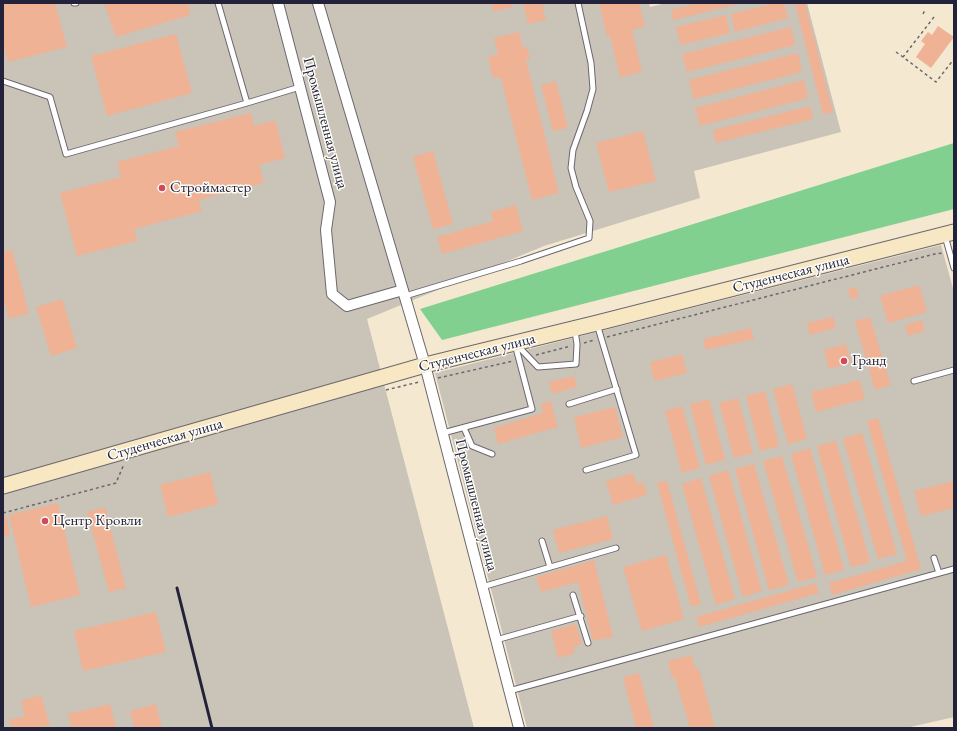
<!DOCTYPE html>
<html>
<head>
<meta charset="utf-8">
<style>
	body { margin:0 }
	#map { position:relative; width:957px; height:731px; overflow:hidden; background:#f4e8d0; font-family:"EB Garamond",serif }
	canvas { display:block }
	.frame { position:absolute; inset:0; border:4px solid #22223b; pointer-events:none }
</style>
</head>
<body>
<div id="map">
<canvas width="957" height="731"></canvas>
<div class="frame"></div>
</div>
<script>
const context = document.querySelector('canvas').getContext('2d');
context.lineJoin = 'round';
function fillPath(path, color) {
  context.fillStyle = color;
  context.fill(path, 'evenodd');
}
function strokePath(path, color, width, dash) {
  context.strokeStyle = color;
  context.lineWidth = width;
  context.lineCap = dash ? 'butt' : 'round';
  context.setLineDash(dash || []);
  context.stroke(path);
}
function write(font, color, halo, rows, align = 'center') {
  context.font = font + ' "EB Garamond",serif';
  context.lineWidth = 3;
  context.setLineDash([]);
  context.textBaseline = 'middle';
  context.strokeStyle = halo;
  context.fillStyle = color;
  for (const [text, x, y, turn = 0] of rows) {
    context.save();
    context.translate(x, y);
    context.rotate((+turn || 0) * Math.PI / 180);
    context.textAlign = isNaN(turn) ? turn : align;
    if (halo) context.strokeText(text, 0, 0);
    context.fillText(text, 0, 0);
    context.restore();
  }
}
const industrial = new Path2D(`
	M3,3H649L650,7L666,3H807L841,132L694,171L700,198L544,246L367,319L474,728H3Z
	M941,245L954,292V717L906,728H527L435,373Z`);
const green = new Path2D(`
	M954,143V209L442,340L420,309Z`);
const building = new Path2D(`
	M3,3H55L67,47L8,62L3,43Z
	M104,3H188L190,15L116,37Z
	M491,3H511L512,7L494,12Z
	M523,3H542L546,20L528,24Z
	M599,3H639L645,26L632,30L642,72L620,77L610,36H607Z
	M697,3H738L739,4L673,20L671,10Z
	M774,3H784L788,18L735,32L731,14Z
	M795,3H805L833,112L823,114Z
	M726,15L730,33L680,45L676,27Z
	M938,26L954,37L931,68L916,57L925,44L921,41L928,32L932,35Z
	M791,27L795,45L687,72L682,54Z
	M519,32L523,48L527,47L530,59L526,60L559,193L532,200L501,78H493L488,57L498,54L494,38Z
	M176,34L192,93L107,116L91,56Z
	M798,53L802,72L694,99L689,80Z
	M804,80L808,98L700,126L695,108Z
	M556,81L568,128L553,131L541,85Z
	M810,106L813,119L716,143L713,130Z
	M251,113L254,126L275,120L285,158L259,165L264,183L199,200L202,211L134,229L137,241L77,256L60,193L121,177L117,162L179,146L175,132Z
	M643,131L656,181L609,192L596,143Z
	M433,151L453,224L433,229L413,157Z
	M516,205L523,231L442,254L437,237L493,221L491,212Z
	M12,250L29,313L9,319L3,299V252Z
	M919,285L927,312L888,323L880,296Z
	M856,287L859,297L850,299L848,289Z
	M62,299L77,348L51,356L36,307Z
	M833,317L836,328L810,335L807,323Z
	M870,317L891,385L875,390L855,321Z
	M922,320L925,331L908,336L905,325Z
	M751,328L754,339L706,350L703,339Z
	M846,344L851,363L829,369L824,350Z
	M682,354L687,373L654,381L650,362Z
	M574,376L577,387L552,394L549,382Z
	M860,380L865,399L816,412L811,392Z
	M792,384L807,439L788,444L773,389Z
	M765,391L779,446L760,451L746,396Z
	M738,398L753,453L734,458L719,403Z
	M709,399L725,460L706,465L690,404Z
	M551,401L558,427L498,444L494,428L543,413L541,404Z
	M682,406L700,468L682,473L665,411Z
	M615,407L623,437L581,448L574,417Z
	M878,418L921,569L832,595L829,583L907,561L867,421Z
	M862,433L897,554L878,559L843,438Z
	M836,441L870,562L851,567L817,446Z
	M810,448L844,570L825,575L791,454Z
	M782,456L817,577L798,582L763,461Z
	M754,464L789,585L769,590L735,469Z
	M728,470L762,591L743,597L709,476Z
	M210,472L218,504L168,517L160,485Z
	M633,473L637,484L643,482L647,495L613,505L606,481Z
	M701,478L735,599L716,605L682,484Z
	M667,481L701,604L691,607L657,483Z
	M954,481V508L921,516L914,491Z
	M58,503L80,595L31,607L9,515Z
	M105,507L126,588L109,592L87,512Z
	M6,516L10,535L3,537V517Z
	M607,516L613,539L559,553L553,530Z
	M666,555L684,619L642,631L623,567Z
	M594,560L613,637L593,641L578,582L541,592L536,577Z
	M816,583L819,593L699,627L696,617Z
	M156,612L166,652L83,671L74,631Z
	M576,624L582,644L573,647L575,653L558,658L551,631Z
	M691,655L696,670L699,669L715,728H690L675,677L672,678L668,661Z
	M639,673L654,728H636L623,677Z
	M41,695L50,725L38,728H12L9,720L25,716L21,701Z
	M110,704L116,728H71L68,714Z
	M156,704L162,728H134L130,711Z`);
const path = new Path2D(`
	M923,14L925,10
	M934,17L903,57L936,82L954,59
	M896,52L903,57
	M607,337L935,254L943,253
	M584,343L594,340
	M536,355L571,346
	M438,378L513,361
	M386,390L419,382
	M3,513L116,483L124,464`);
const lane = new Path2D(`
	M74,3H76
	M218,3L247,103L300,87
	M3,81L50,97L66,154L247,103
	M945,236L954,268
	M405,296L521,261L589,238L590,221L576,187L571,168L573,150L587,111L593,89L591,63L578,3
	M517,345L538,367L576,364L577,344L575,331
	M914,381L954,370
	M569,404L617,389
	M464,428L472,446L492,454
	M443,433L532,409L515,344
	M586,470L636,455L597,324
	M542,541L550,567
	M934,558L939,573
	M482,587L616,548
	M573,595L588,643
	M496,640L581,616
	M509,691L954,569`);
const street = new Path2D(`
	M278,3L330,202L326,230L332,294L347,306L403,290
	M318,3L425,365L519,728`);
const secondary = new Path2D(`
	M3,486L425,365L597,323L954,232`);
const rail = new Path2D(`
	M177,588L212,728`);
const markers = [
	[162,188,4,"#d1495b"],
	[844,361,4,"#d1495b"],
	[45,521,4,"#d1495b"]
];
const streetNames = [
	["Промышленная улица",325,123,75],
	["Студенческая улица",791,274,-14],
	["Студенческая улица",477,353,-14],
	["Студенческая улица",165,440,-16],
	["Промышленная улица",476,505,76]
];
const poiNames = [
	["Строймастер",170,188],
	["Гранд",852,361],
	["Центр Кровли",53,521]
];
fillPath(industrial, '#c9c3b8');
fillPath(green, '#81d08f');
fillPath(building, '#efb294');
strokePath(lane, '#6c676f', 7);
strokePath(street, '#6c676f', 12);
strokePath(secondary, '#6c676f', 17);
strokePath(path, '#6c676f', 1.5, [3, 3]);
strokePath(lane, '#fff', 5);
strokePath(street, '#fff', 10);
strokePath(secondary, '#f7e8c3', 15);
strokePath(rail, '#22223b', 3);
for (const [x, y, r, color] of markers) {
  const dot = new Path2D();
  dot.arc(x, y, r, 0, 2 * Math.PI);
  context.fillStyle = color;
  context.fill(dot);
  strokePath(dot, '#fdfcf7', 1.5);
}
write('15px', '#22223b', '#fdfcf7', streetNames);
write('15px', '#22223b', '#fdfcf7', poiNames, 'left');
</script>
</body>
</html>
